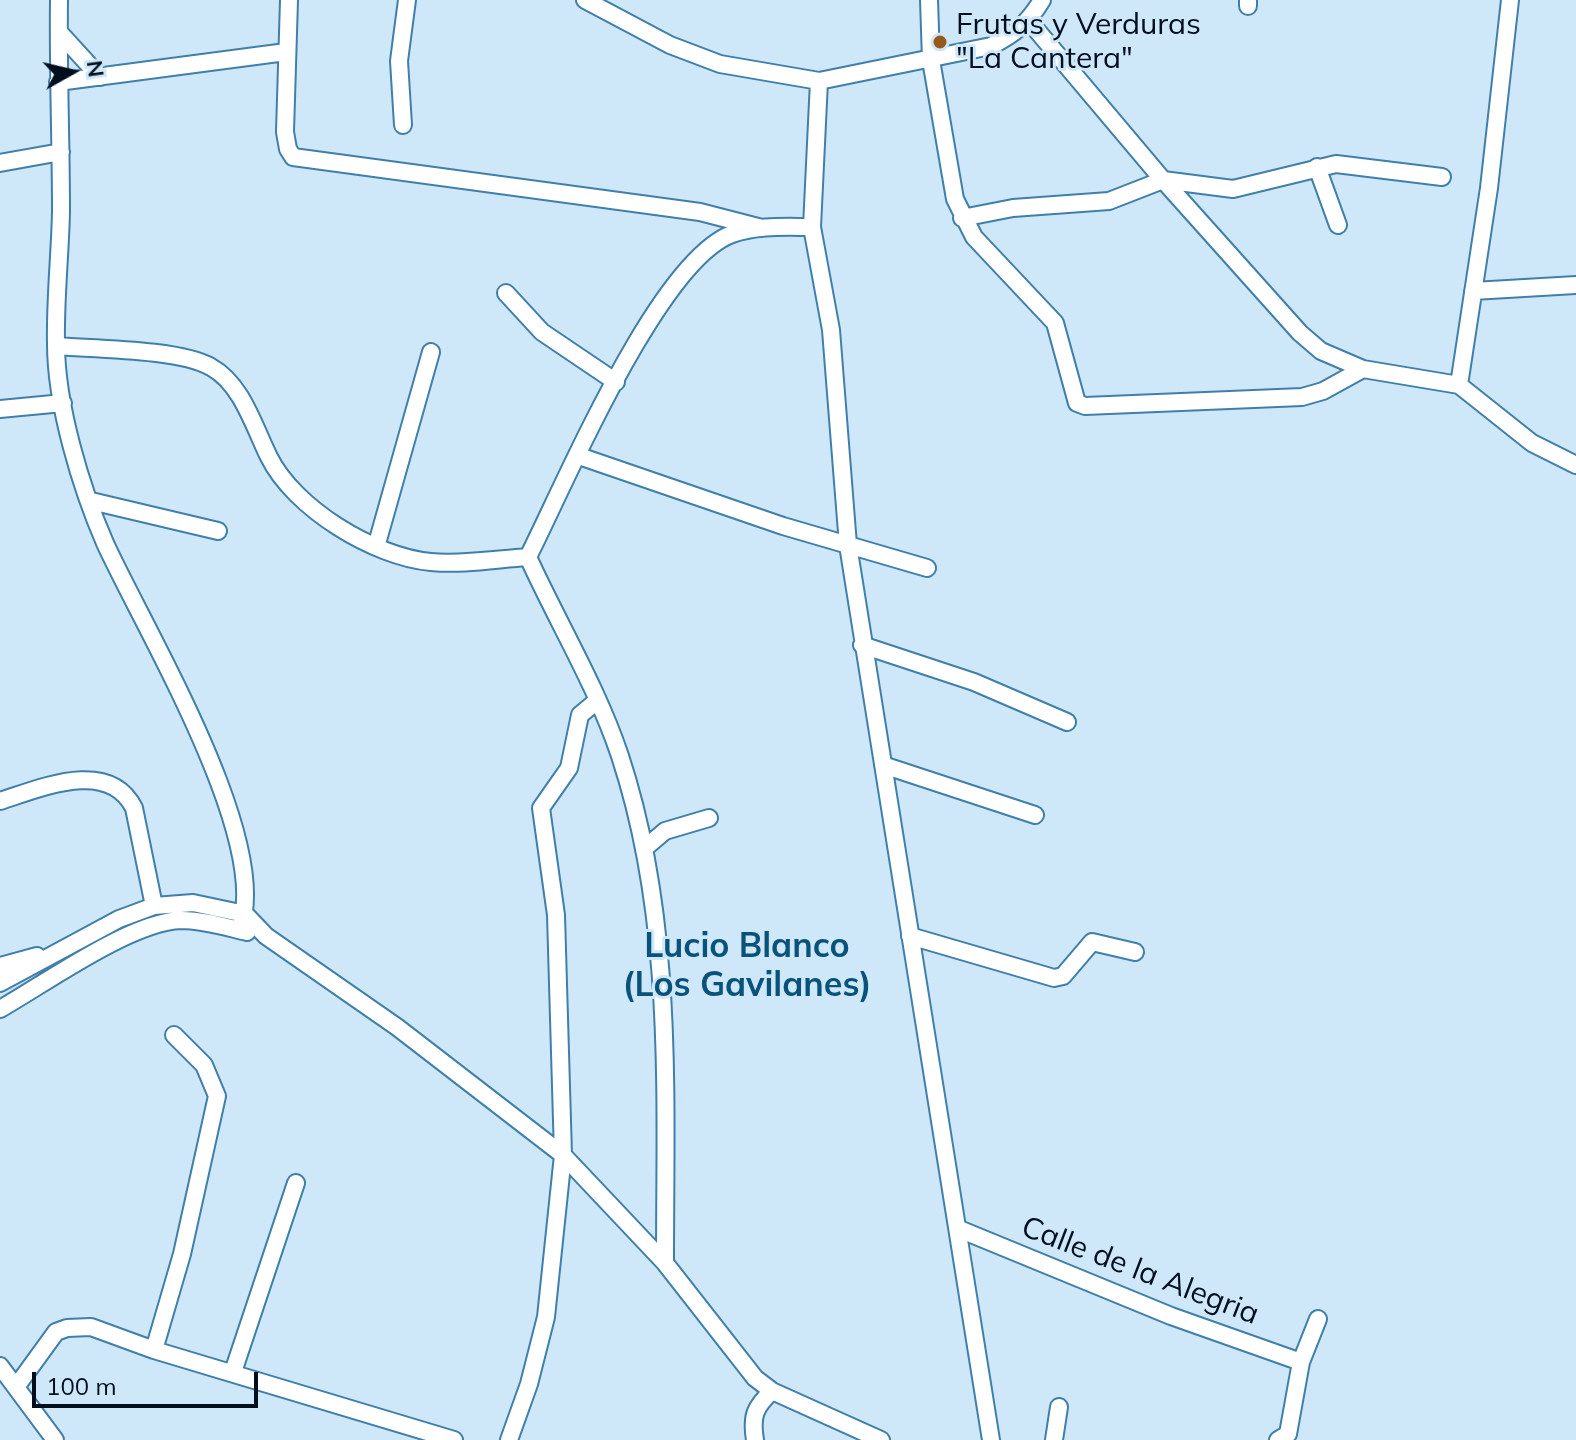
<!DOCTYPE html>
<html>
<head>
<meta charset="utf-8">
<style>
	body { margin:0 }
	#map { position:relative; width:1576px; height:1440px; overflow:hidden; background:#cee8fa; font-family:Mulish,sans-serif }
	canvas { display:block }
	.north { position:absolute; left:32px; top:32px; width:80px; height:80px; -webkit-text-stroke:6px #cee8fa; paint-order:stroke; rotate:82deg; font-size:22px; font-weight:700; line-height:32px; text-align:center; color:#000e1e }
	.north::after { content:''; display:block; margin:auto; width:28px; height:36px; background:#000e1e; clip-path:polygon(50% 0,100% 100%,50% 72%,0 100%) }
	.scale { position:absolute; left:32px; top:1372px; width:226px; height:36px; box-sizing:border-box; border:4px solid #000e1e; border-top:0; padding-left:10px; font-size:24px; line-height:28px; white-space:nowrap; color:#000e1e; -webkit-text-stroke:6px #cee8fa; paint-order:stroke }
</style>
</head>
<body>
<div id="map">
<canvas width="1576" height="1440"></canvas>
<div class="north">N</div>
<div class="scale">100 m</div>
</div>
<script>
const context = document.querySelector('canvas').getContext('2d');
context.lineJoin = 'round';
function strokePath(path, color, width, dash) {
  context.strokeStyle = color;
  context.lineWidth = width;
  context.lineCap = dash ? 'butt' : 'round';
  context.setLineDash(dash || []);
  context.stroke(path);
}
function write(font, color, halo, rows, align = 'center') {
  context.font = font + ' Mulish,sans-serif';
  context.lineWidth = 6;
  context.setLineDash([]);
  context.textBaseline = 'middle';
  context.strokeStyle = halo;
  context.fillStyle = color;
  for (const [text, x, y, turn = 0] of rows) {
    context.save();
    context.translate(x, y);
    context.rotate((+turn || 0) * Math.PI / 180);
    context.textAlign = isNaN(turn) ? turn : align;
    if (halo) context.strokeText(text, 0, 0);
    context.fillText(text, 0, 0);
    context.restore();
  }
}
const minor = new Path2D(`
	M59,0C58,71 61,141 61,212C60,256 55,300 56,344C56,405 81,488 105,543C143,627 275,844 239,930
	M289,0L285,132L288,149L293,157L700,212L762,228
	M585,0L670,45L720,64L819,81L991,46C1015,34 1028,23 1042,0
	M929,0L931,60L955,199L974,237L1055,323L1077,403L1085,406L1302,397L1323,391L1363,369
	M1248,0V6
	M1029,21L1163,180L1300,333L1321,351L1363,369L1459,385L1532,443L1576,465
	M59,32L100,77
	M819,81L812,227L831,330L848,545L991,1440
	M58,82L286,52
	M403,125L399,61L407,0
	M0,163L61,152
	M1317,167L1338,225
	M962,218L1013,208L1109,201L1163,180L1233,189L1336,164L1442,177
	M1473,291L1576,285
	M506,293L542,332L616,382
	M56,346C94,349 180,349 211,367C242,384 254,427 269,457C294,508 374,557 431,562C463,565 497,559 528,557
	M1459,385L1489,188L1510,0
	M0,409L63,403
	M579,456L783,526L927,568
	M91,501L218,531
	M376,547L431,352
	M528,557C558,623 597,687 620,756C674,920 665,1092 665,1263
	M528,557C565,484 658,261 732,234C757,225 786,227 812,227
	M862,645L974,682L1067,722
	M883,765L1035,815
	M0,801C41,788 109,758 134,808L154,906
	M645,848L665,831L709,818
	M910,936L1054,978L1063,976L1092,942L1135,952
	M0,966L37,956
	M0,983L119,919L154,906L193,903L245,914L266,936L397,1027L563,1155L665,1263L755,1378L772,1391L881,1440
	M0,1009C46,983 130,922 181,920C203,920 226,927 247,932
	M959,1229L1171,1316L1301,1362
	M154,1350L182,1254L217,1096L204,1065L174,1035
	M0,1366L55,1440
	M233,1372L296,1183
	M16,1387L56,1332L67,1328L91,1327L154,1350L454,1440
	M509,1440L529,1384L546,1317L563,1155L556,915L541,808L569,768L580,715L598,700
	M755,1440C751,1416 755,1407 772,1391
	M1054,1440L1059,1407
	M1278,1440L1288,1434L1301,1362L1318,1319`);
const markers = [
	[940,42,8,"#975a1d"]
];
const poiNames = [
	["Frutas y Verduras",956,25],
	["\"La Cantera\"",956,59]
];
const streetNames = [
	["Calle de la Alegria",1140,1271,21]
];
const quarterNames = [
	["Lucio Blanco",747,947],
	["(Los Gavilanes)",747,986]
];
strokePath(minor, '#407faa', 20);
strokePath(minor, '#fff', 16);
for (const [x, y, r, color] of markers) {
  const dot = new Path2D();
  dot.arc(x, y, r, 0, 2 * Math.PI);
  context.fillStyle = color;
  context.fill(dot);
  strokePath(dot, '#cee8fa', 3);
}
write('30px', '#000e1e', '#cee8fa', poiNames, 'left');
write('30px', '#000e1e', '#cee8fa', streetNames);
write('bold 34px', '#09527a', '#cee8fa', quarterNames);
</script>
</body>
</html>
